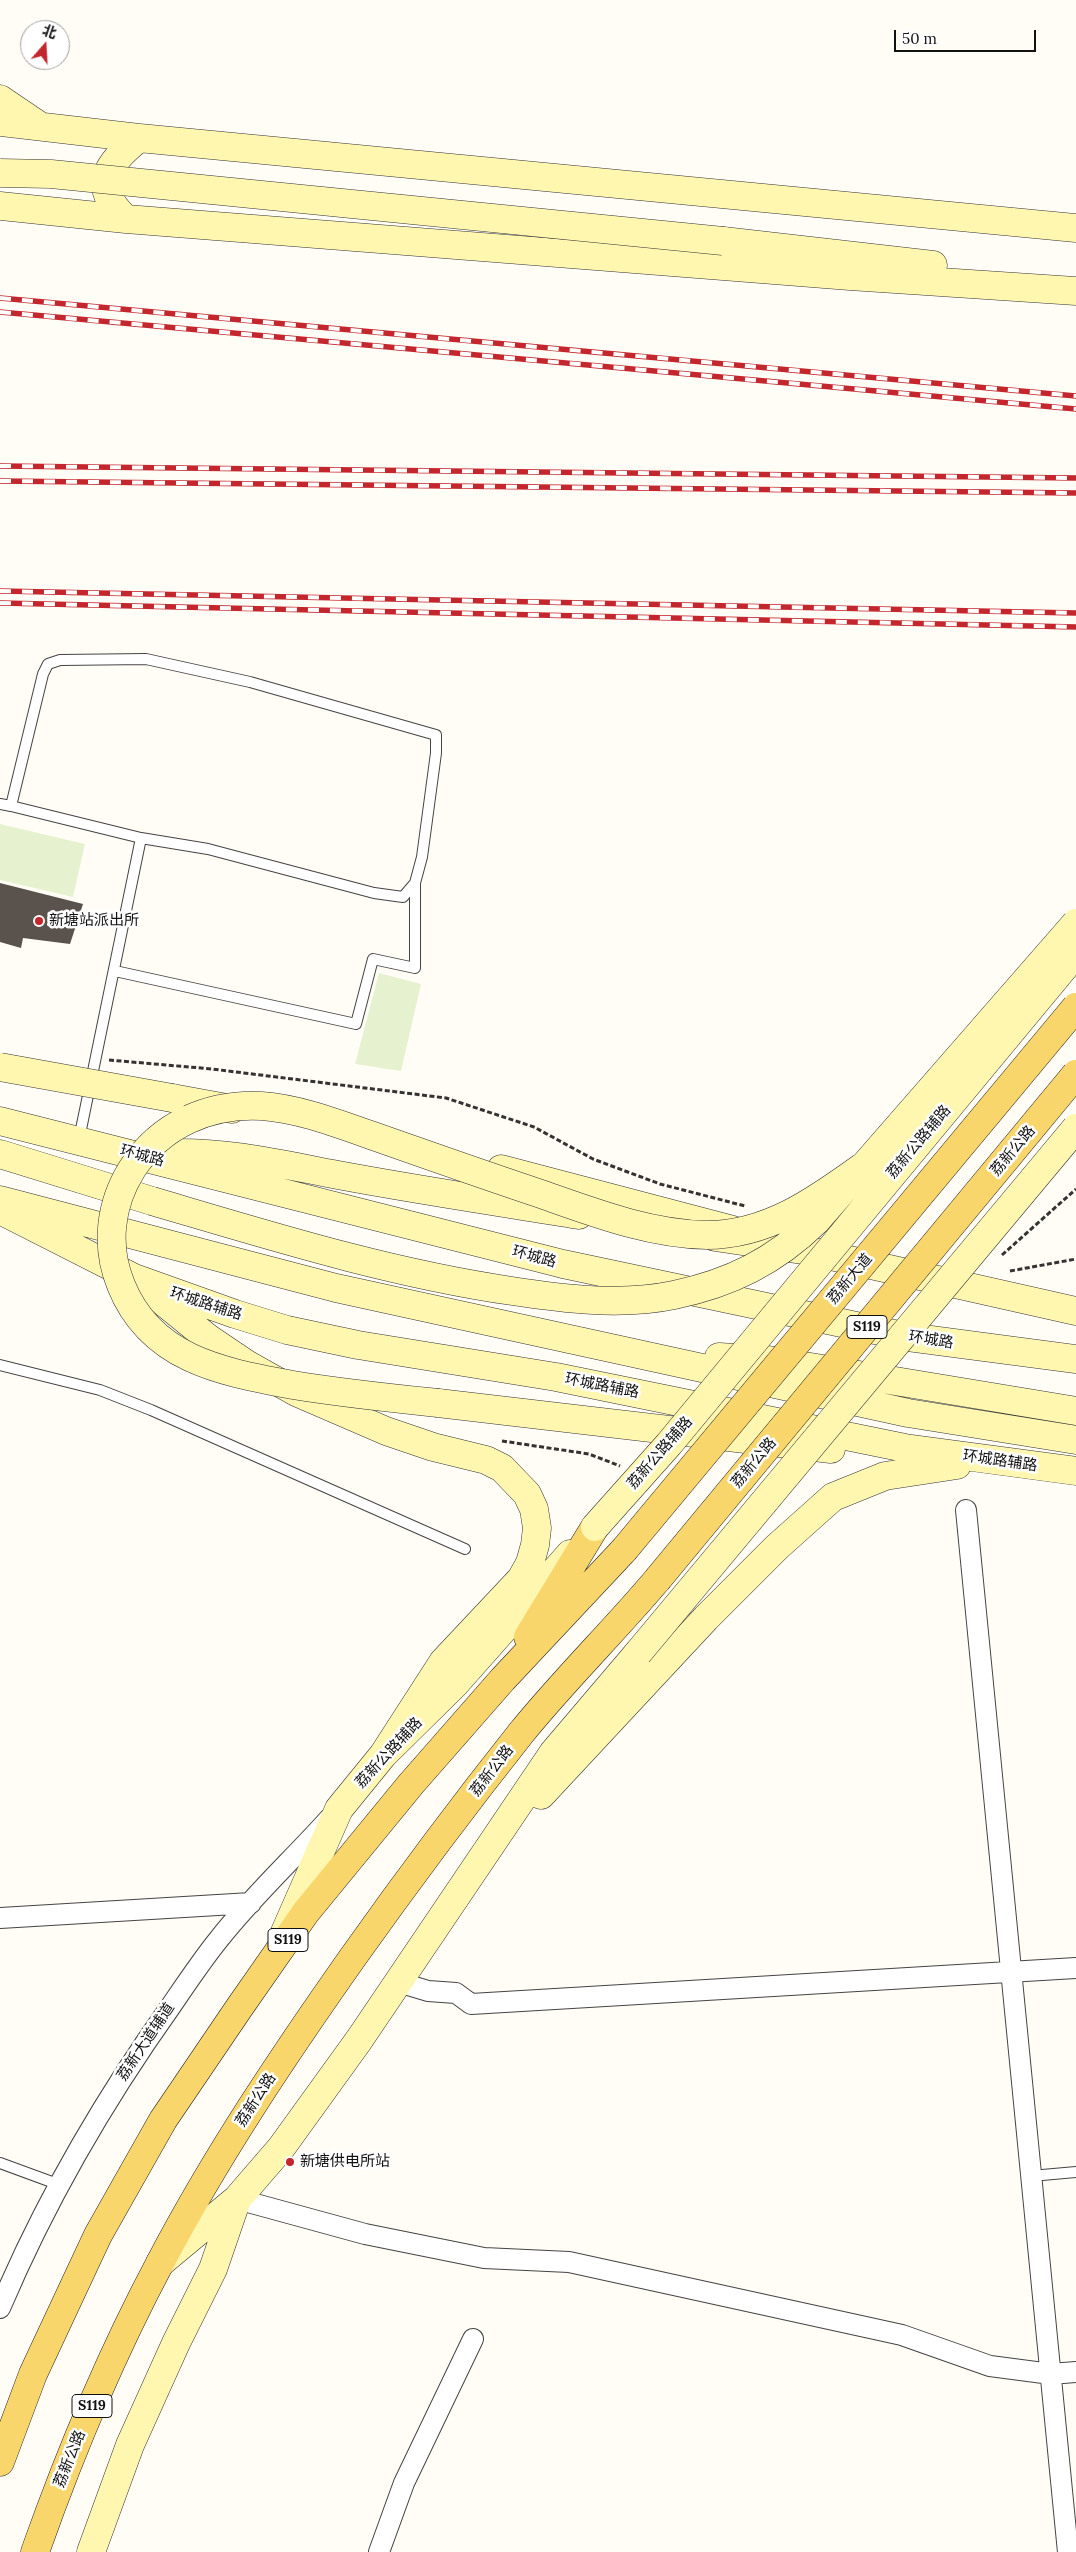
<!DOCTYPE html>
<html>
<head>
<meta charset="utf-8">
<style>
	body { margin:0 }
	#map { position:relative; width:1076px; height:2552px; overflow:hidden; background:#fffdf5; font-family:Lora,"Noto Sans SC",serif }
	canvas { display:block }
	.north { position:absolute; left:20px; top:20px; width:50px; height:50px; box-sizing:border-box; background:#fff; border:1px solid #a0a0a0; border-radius:50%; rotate:19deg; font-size:14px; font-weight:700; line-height:20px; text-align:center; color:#111 }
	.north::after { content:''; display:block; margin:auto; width:18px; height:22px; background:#c4262e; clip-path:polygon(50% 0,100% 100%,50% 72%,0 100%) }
	.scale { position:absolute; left:894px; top:30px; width:142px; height:22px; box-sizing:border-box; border:2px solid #111; border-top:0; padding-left:6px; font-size:15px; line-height:18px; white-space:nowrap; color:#111; -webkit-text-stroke:4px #fff; paint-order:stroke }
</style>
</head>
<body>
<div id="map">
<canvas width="1076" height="2552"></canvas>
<div class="north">北</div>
<div class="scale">50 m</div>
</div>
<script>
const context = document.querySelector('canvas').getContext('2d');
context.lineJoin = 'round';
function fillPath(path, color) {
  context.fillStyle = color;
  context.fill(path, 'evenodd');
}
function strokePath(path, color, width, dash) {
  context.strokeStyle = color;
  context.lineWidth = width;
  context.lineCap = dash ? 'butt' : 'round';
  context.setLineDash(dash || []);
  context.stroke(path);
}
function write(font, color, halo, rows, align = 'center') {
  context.font = font + ' Lora,"Noto Sans SC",serif';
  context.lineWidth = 5;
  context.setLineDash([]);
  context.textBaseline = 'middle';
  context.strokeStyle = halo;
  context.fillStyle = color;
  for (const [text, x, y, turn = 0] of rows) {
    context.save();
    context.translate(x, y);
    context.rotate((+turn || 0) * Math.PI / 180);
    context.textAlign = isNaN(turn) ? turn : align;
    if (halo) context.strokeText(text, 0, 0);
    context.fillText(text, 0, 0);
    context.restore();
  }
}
const pitch = new Path2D(`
	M0,824L85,844L73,897L0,880Z
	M379,973L421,984L401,1071L355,1064Z`);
const building = new Path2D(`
	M0,883L83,904L70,944L23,938L21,948L0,942Z`);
const path = new Path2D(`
	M109,1060L212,1069L446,1098L534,1127L593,1159L660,1184L745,1206
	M1010,1271L1076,1259
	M502,1441L589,1454L620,1466`);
const lane = new Path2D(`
	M146,659L250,682L436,735V753L422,857L415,883L403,897L374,893L208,849L141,838L11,806L43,674L48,664L60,660Z
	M0,804L11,806
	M115,971L356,1024L373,959L415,968V883
	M79,1139L141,838
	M0,1365L100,1390L151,1410L465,1549
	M0,2163L60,2185
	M1031,2176L1076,2172`);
const street = new Path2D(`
	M966,1510L1068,2552
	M0,1918L251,1903
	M398,1982L428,1991L456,1993L471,2004L1076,1968
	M237,2199L365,2234L484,2258L569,2262L902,2335L990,2366L1051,2374L1076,2372
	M0,2308C45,2202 104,2100 171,2006C186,1984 202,1960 219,1939C252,1897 293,1859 329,1819
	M379,2552L404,2483L473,2339`);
const secondary = new Path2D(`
	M0,99L37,124
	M0,122L139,138L1076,228
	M0,206L126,219L850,276L1076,291
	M126,219C90,186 107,164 139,138
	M723,241L933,265
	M172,1098L232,1109
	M0,1121L563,1264L908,1337L1076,1359
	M172,1153C232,1152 280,1164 338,1175C418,1190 499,1202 579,1215
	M0,1154L152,1201
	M501,1169L733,1230
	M0,1200L336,1288L908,1413L1076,1440
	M6,1213L134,1278L208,1338L248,1365L298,1393L386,1431L433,1447L486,1460L502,1468L527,1494L534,1509L537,1528L535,1545L530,1563L521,1579L443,1662L383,1755
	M715,1237L809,1251L1076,1311
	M134,1278L235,1314L287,1330L358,1345L556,1377L905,1448L1076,1471
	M719,1357L768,1360L1076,1411
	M438,1403L831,1449
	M541,1795L706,1618L777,1547L833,1497L885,1476L957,1465
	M285,1932L339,1809L383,1755L455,1684L570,1554
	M160,2263L237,2199L281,2148L359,2040L553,1753L638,1653
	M91,2552L130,2445L176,2343L213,2269L237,2199`);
const primary = new Path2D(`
	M528,1637L595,1527
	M0,2462L33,2374L98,2235L163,2120L239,2008L306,1912L411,1784L503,1679L624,1550
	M35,2552C70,2453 111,2355 160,2263C216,2156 284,2055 353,1957C407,1881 463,1806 521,1733C564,1680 613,1632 657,1580`);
const rail = new Path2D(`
	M0,298L1076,396
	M0,312L1076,409
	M0,466L1076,478
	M0,481L1076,493
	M0,591L1076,613
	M0,603L1076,627`);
const pathBridge = new Path2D(`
	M1002,1255L1076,1189`);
const secondaryBridge = new Path2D(`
	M0,173L51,174L723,241
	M0,1067L172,1098
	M152,1201C271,1236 389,1273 512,1291C564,1299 622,1306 674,1295C731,1283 775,1261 816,1221L1076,923
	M438,1403C390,1398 341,1393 293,1385C223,1372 151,1360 121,1285C105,1246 110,1204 132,1169C161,1124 210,1103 262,1106C302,1109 341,1125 379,1138C433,1157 487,1176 541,1194C595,1213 650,1234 707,1235C767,1235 815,1201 862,1167
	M595,1527L669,1444L1076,953
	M638,1653L1076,1128`);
const primaryBridge = new Path2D(`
	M624,1550L1076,1007
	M657,1580L1076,1074`);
const markers = [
	[39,921,5,"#c4262e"],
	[290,2162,5,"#c4262e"]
];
const shields = [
	[867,1327,40],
	[288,1940,40],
	[92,2406,40]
];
const shieldNames = [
	["S119",867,1327],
	["S119",288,1940],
	["S119",92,2406]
];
const poiNames = [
	["新塘站派出所",49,921],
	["新塘供电所站",300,2162]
];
const streetNames = [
	["荔新公路辅路",919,1142,-50],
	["荔新公路",1013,1151,-50],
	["环城路",142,1156,15],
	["环城路",534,1257,15],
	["荔新大道",850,1279,-50],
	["环城路辅路",206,1304,18],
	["环城路",931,1340,9],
	["环城路辅路",602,1386,11],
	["荔新公路辅路",660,1453,-49],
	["环城路辅路",1000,1461,8],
	["荔新公路",754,1463,-50],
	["荔新公路辅路",389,1753,-47],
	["荔新公路",492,1771,-52],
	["荔新大道辅道",146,2042,-56],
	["荔新公路",256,2100,-57],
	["荔新公路",70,2459,-68]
];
fillPath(pitch, '#e6f2cf');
fillPath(building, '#5a524d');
strokePath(lane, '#444', 12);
strokePath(street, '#444', 22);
strokePath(secondary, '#333', 29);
strokePath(primary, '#222', 29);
strokePath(path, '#333', 3, [5, 2.5]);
strokePath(lane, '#fff', 10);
strokePath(street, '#fff', 20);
strokePath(secondary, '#fff6b0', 28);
strokePath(primary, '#f9d66b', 28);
strokePath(rail, '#c4262e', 5.5);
strokePath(rail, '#fff', 4, [11]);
strokePath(secondaryBridge, '#333', 29, []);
strokePath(primaryBridge, '#222', 29, []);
strokePath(pathBridge, '#333', 3, [5, 2.5]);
strokePath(secondaryBridge, '#fff6b0', 28);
strokePath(primaryBridge, '#f9d66b', 28);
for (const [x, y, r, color] of markers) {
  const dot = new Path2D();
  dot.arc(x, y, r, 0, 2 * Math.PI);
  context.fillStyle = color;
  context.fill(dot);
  strokePath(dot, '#fff', 2);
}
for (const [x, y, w] of shields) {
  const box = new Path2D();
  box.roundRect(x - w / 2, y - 11.5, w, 23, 4);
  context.fillStyle = '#fff';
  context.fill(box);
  strokePath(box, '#111', 1);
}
write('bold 14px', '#111', null, shieldNames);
write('15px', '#111', '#fff', poiNames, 'left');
write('15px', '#111', '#fff', streetNames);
</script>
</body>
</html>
